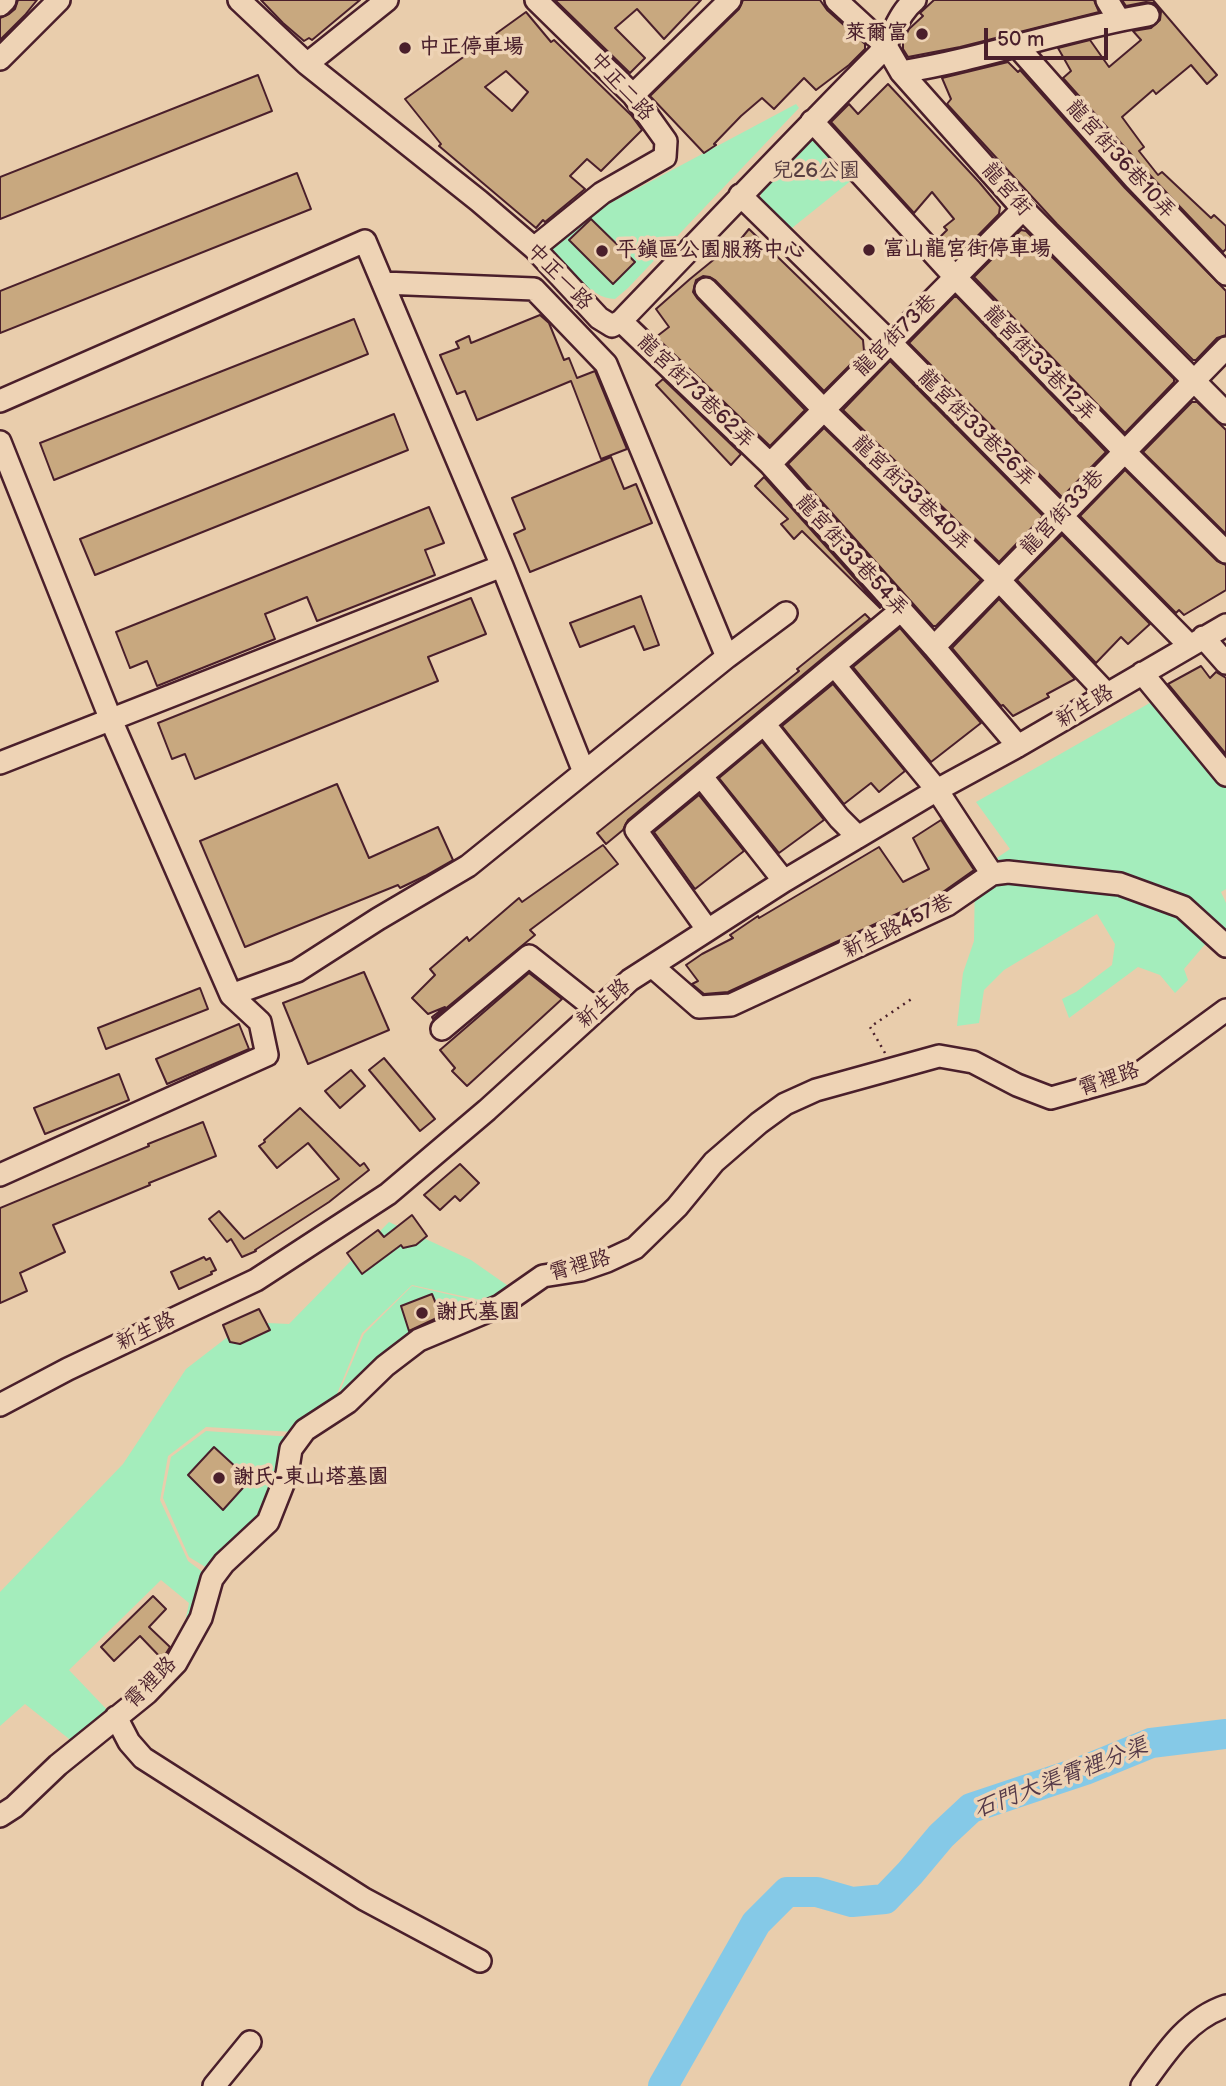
<!DOCTYPE html>
<html>
<head>
<meta charset="utf-8">
<style>
	body { margin:0 }
	#map { position:relative; width:1226px; height:2086px; overflow:hidden; background:#e9cdac; font-family:"Balsamiq Sans",sans-serif }
	canvas { display:block }
	.scale { position:absolute; left:984px; top:28px; width:124px; height:32px; box-sizing:border-box; border:4px solid #4a1f2b; border-top:0; padding-left:9px; font-size:21px; line-height:24px; white-space:nowrap; color:#4a1f2b; -webkit-text-stroke:5px #eed3b5; paint-order:stroke }
</style>
</head>
<body>
<div id="map">
<canvas width="1226" height="2086"></canvas>
<div class="scale">50 m</div>
</div>
<script>
const context = document.querySelector('canvas').getContext('2d');
context.lineJoin = 'round';
function fillPath(path, color) {
  context.fillStyle = color;
  context.fill(path, 'evenodd');
}
function strokePath(path, color, width, dash) {
  context.strokeStyle = color;
  context.lineWidth = width;
  context.lineCap = dash ? 'butt' : 'round';
  context.setLineDash(dash || []);
  context.stroke(path);
}
function write(font, color, halo, rows, align = 'center') {
  context.font = font + ' "Balsamiq Sans","LXGW WenKai TC",sans-serif';
  context.lineWidth = 7;
  context.setLineDash([]);
  context.textBaseline = 'middle';
  context.strokeStyle = halo;
  context.fillStyle = color;
  for (const [text, x, y, turn = 0] of rows) {
    context.save();
    context.translate(x, y);
    context.rotate((+turn || 0) * Math.PI / 180);
    context.textAlign = isNaN(turn) ? turn : align;
    if (halo) context.strokeText(text, 0, 0);
    context.fillText(text, 0, 0);
    context.restore();
  }
}
const green = new Path2D(`
	M796,104L799,108L628,288L615,299C590,299 565,264 547,247L554,233Z
	M819,135L858,175L787,232L760,207L761,190L807,141Z
	M1155,700L1226,774V889L1221,892L1226,903V944L1213,935L1184,969L1188,980L1175,993L1160,975L1138,967L1069,1018L1062,999L1076,992L1112,965L1115,944L1097,914L1004,970L984,990L979,1023L957,1026L963,973L974,941L975,873L1010,849L976,802Z
	M389,1222L471,1260L514,1290L494,1303L412,1285L362,1333L332,1406L294,1432L206,1427L168,1456L160,1500L188,1561L208,1576L179,1653L189,1603L161,1580L69,1670L113,1716L78,1746L25,1704L0,1726V1592L123,1464L186,1369L247,1322L289,1324Z
	M412,1286L495,1305L334,1405L364,1334Z
	M206,1431L293,1437L269,1511L212,1571L189,1557L163,1498L171,1457Z`);
const river = new Path2D(`
	M663,2086L756,1923L787,1892H817L852,1902L885,1899L910,1873L941,1836L971,1808L1085,1770L1151,1743L1226,1734`);
const building = new Path2D(`
	M18,0H37L25,15L0,40V18L9,14L15,9Z
	M261,0H360L312,40L309,38L304,41L283,23Z
	M555,0H701L664,39L637,9L615,28L645,58L630,73Z
	M743,0H820L827,10L865,44V49L849,65L816,90L804,78L774,109L762,98L741,116L714,144L716,145L704,153L650,96L739,9Z
	M934,0H1094L1099,12L960,47L908,57L903,49V41L909,29L923,16L920,13Z
	M1122,0H1153L1217,75L1207,84L1191,65L1156,94L1153,90L1122,117L1144,147L1139,151L1158,175L1162,172L1211,218L1214,215L1226,226V249L1223,252L1145,170L1063,78L1071,71L1058,48L1090,40L1109,67L1141,40L1133,31L1151,28L1160,20L1161,12L1153,3L1146,2L1126,6Z
	M526,12L551,42L554,40L631,115L642,130L601,171L587,159L570,176L585,189L545,222L543,220L536,228L439,146L441,144L405,99ZM506,71L528,92L512,111L485,87Z
	M1008,62L1018,72L1020,70L1125,188L1226,291V335L1217,338L1196,360H1193L1057,224L947,104L951,99L942,78Z
	M258,75L272,111L0,219V177Z
	M888,84L979,182L1000,207L999,214L956,258L938,239L947,230L944,227L954,219L932,192L914,213L831,122L849,104L858,114Z
	M297,173L311,209L0,333V291Z
	M591,219L635,262L613,284L569,240Z
	M749,229L863,340L864,351L824,391L715,280L710,277L703,276L696,280L693,292L697,298L805,410L770,446L656,337L669,327L656,309L690,279L728,248L731,251Z
	M1021,230L1026,231L1174,379V382L1125,433L974,277Z
	M954,297H957L1106,452L1062,497L909,343Z
	M540,315L549,323L564,360L569,358L577,378L595,371L627,449L601,459L571,381L477,420L465,391L457,394L440,355L459,348L456,342L469,336L471,343Z
	M354,319L368,354L54,480L40,443Z
	M890,361L1043,516L999,562L843,410Z
	M663,379L741,454L731,465L656,385Z
	M1192,402H1197L1226,430V534L1143,452Z
	M394,414L408,450L95,575L80,539Z
	M824,428L981,580L936,626H933L788,464Z
	M611,457L624,489L636,484L652,523L530,572L514,534L525,529L512,498Z
	M1125,470L1217,561L1226,565V590L1184,615L1179,610L1176,613L1080,516Z
	M764,477L880,607V608L802,531L794,539L781,524L788,519L755,486Z
	M429,507L444,543L425,550L435,575L317,621L307,597L265,614L275,639L157,686L147,661L130,668L116,632Z
	M1062,535L1150,624L1128,644L1121,637L1096,663L1017,580Z
	M641,596L659,645L644,650L634,626L580,647L570,623Z
	M471,598L486,634L428,657L438,681L195,779L185,754L172,759L158,723Z
	M999,599L1075,679L1047,694L1049,697L1013,716L1003,705L1001,706L952,648Z
	M865,614L870,619L628,820L623,830L606,844L597,833L799,671L797,669Z
	M900,628L981,723L931,762L853,667Z
	M1201,666L1210,678L1216,672L1226,678V754L1168,684Z
	M833,684L905,771L879,792L871,783L844,804L782,726Z
	M762,742L824,820L779,853L719,778Z
	M337,784L369,858L438,827L453,860L425,876L400,888L398,885L245,947L200,841Z
	M699,795L744,851L695,889L654,832Z
	M941,820L974,870L940,894L728,992L704,994L692,984L698,981L686,965L702,954L733,938L730,935L758,916L759,918L879,847L903,882L929,869L913,838Z
	M603,845L618,864L530,930L535,935L433,1019L432,1017L445,1007L428,1014L412,998L435,975L430,969L467,937L469,941L519,898L522,902Z
	M364,972L389,1030L308,1064L283,1003Z
	M529,973L562,999L467,1086L452,1071L455,1068L440,1050Z
	M200,988L208,1009L106,1049L98,1028Z
	M239,1024L249,1049L167,1084L156,1059Z
	M384,1058L435,1119L420,1131L369,1070Z
	M351,1070L365,1086L340,1108L325,1091Z
	M119,1074L129,1100L45,1134L34,1108Z
	M300,1108L360,1166L364,1163L369,1170L329,1202L255,1250L256,1251L242,1257L231,1239L227,1242L209,1219L219,1211L244,1239L339,1179L308,1143L277,1168L259,1146L265,1142L264,1140Z
	M203,1122L216,1156L149,1183L150,1185L53,1225L65,1252L20,1273L27,1291L0,1303V1208L149,1146L148,1144Z
	M460,1164L479,1183L460,1201L455,1196L440,1210L424,1195Z
	M412,1215L427,1236L416,1245L403,1248L401,1245L362,1274L347,1253L378,1230L384,1237Z
	M204,1257L206,1260L210,1258L216,1270L211,1272L212,1274L179,1289L171,1272Z
	M432,1294L441,1316L409,1331L401,1306Z
	M259,1309L270,1330L240,1344L230,1342L223,1325Z
	M214,1447L250,1480L223,1510L188,1475Z
	M153,1596L166,1609L149,1627L170,1647L165,1655L162,1659L140,1636L114,1661L101,1647Z`);
const path = new Path2D(`
	M885,1053L870,1027L913,998`);
const minor = new Path2D(`
	M239,0L307,64L479,201L534,248L599,318L612,326L621,321C706,233 790,144 877,56C893,40 896,15 915,0
	M836,0L886,46L901,72L1023,209L1226,413
	M1107,0L1119,20
	M0,5L5,0
	M1016,45L1135,179L1226,274
	M0,59L59,0
	M307,64L387,0
	M901,72C984,59 1064,29 1148,15
	M633,95L730,0
	M812,121L955,277L1124,451L1226,552
	M740,195L890,342L1189,645
	M534,248L602,193L665,157L666,141L633,95L536,0
	M383,283L534,289L606,364L727,657
	M706,289L824,410L998,579L1107,694
	M621,321L770,464L934,647L1018,746
	M0,401L365,241L502,566L584,772
	M0,442L111,720L231,995L260,1022L267,1055L0,1175
	M770,464L1023,209
	M1203,637L1226,663
	M934,647L1226,348
	M835,666L937,790L992,874
	M1142,673L1226,775
	M765,725L839,818L858,837
	M0,763L502,566
	M702,777L784,881
	M707,929L636,830L900,611
	M652,966L699,1007L731,1005L947,905L992,874L1008,872L1120,884L1183,907L1226,946
	M231,995L297,971L378,919L468,866L727,657L786,613
	M442,1029L529,956L597,1010
	M0,1405L68,1369L256,1280L388,1194L487,1110L630,980L784,881L937,790L1018,746L1226,625
	M116,1717L129,1742L143,1758L364,1899L480,1961
	M0,1816L14,1807L58,1765L147,1693L176,1663L201,1618L212,1579L224,1563L268,1522L287,1474L291,1449L305,1430L348,1402L385,1366L419,1340L500,1306L543,1276L581,1270L607,1261L635,1248L677,1207L714,1162L759,1123L785,1104L816,1090L939,1056L973,1062L1017,1085L1051,1098L1140,1073L1226,1010
	M214,2086L250,2042
	M1142,2086C1165,2054 1187,2019 1226,2006`);
const markers = [
	[922,34,7,"#4a1f2b"],
	[405,48,7,"#4a1f2b"],
	[869,250,7,"#4a1f2b"],
	[602,251,7,"#4a1f2b"],
	[422,1313,7,"#4a1f2b"],
	[219,1478,7,"#4a1f2b"]
];
const poiNames = [
	["萊爾富",908,34,"right"],
	["中正停車場",419,48],
	["富山龍宮街停車場",883,250],
	["平鎮區公園服務中心",616,251],
	["謝氏墓園",436,1313],
	["謝氏-東山塔墓園",233,1478]
];
const streetNames = [
	["中正二路",621,87,48],
	["龍宮街36巷10弄",1120,160,48],
	["龍宮街",1006,190,48],
	["中正一路",559,277,46],
	["龍宮街73巷",896,336,-45],
	["龍宮街33巷12弄",1039,364,46],
	["龍宮街73巷62弄",695,392,44],
	["龍宮街33巷26弄",976,429,45],
	["龍宮街33巷40弄",911,494,44],
	["龍宮街33巷",1063,513,-46],
	["龍宮街33巷54弄",851,556,48],
	["新生路",1085,707,-31],
	["新生路457巷",898,927,-26],
	["新生路",604,1004,-41],
	["霄裡路",1109,1080,-19],
	["霄裡路",580,1266,-16],
	["新生路",146,1332,-25],
	["霄裡路",151,1683,-45]
];
const parkNames = [
	["兒26公園",816,172]
];
const waterNames = [
	["石門大渠霄裡分渠",1061,1779,-21]
];
fillPath(green, '#a4edbc');
strokePath(river, '#85c9e7', 30);
fillPath(building, '#c8a87f');
strokePath(building, '#4a1f2b', 2);
strokePath(minor, '#4a1f2b', 26);
strokePath(path, '#4a1f2b', 2.5, [2, 5]);
strokePath(minor, '#eed3b5', 21);
for (const [x, y, r, color] of markers) {
  const dot = new Path2D();
  dot.arc(x, y, r, 0, 2 * Math.PI);
  context.fillStyle = color;
  context.fill(dot);
  strokePath(dot, '#eed3b5', 2.5);
}
write('bold 21px', '#4a1f2b', '#eed3b5', poiNames, 'left');
write('21px', '#4a1f2b', '#eed3b5', streetNames);
write('21px', '#583e41', '#eed3b5', parkNames);
write('italic 23px', '#533847', '#eed3b5', waterNames);
</script>
</body>
</html>
